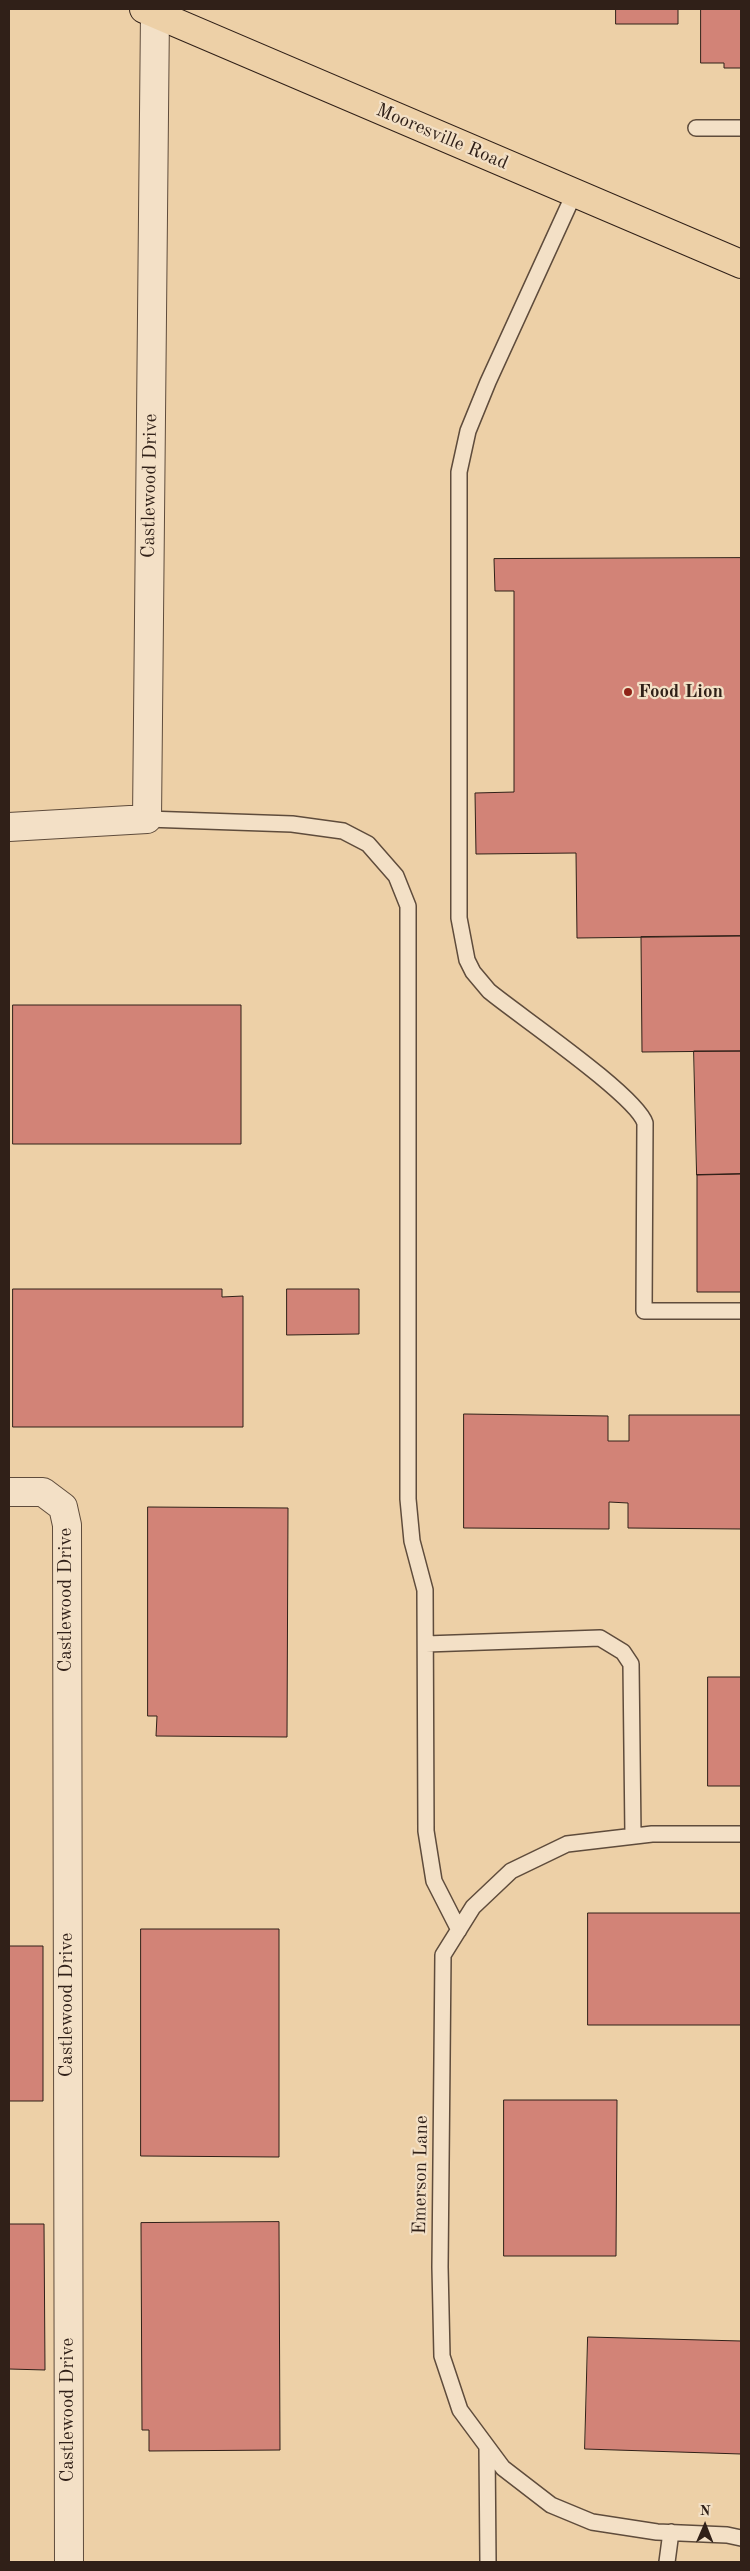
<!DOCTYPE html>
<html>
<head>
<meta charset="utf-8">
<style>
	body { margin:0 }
	#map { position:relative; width:750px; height:2571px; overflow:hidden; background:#edd0a7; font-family:"Old Standard TT",serif }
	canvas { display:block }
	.frame { position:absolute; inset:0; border:10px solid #302018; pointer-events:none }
	.north { position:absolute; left:680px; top:2501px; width:50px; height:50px; -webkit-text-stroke:4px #f3e0c6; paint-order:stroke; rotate:1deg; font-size:14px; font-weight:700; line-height:20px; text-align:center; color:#302018 }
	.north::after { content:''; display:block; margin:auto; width:18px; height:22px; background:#302018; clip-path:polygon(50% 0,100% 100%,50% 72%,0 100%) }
</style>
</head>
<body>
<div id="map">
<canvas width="750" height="2571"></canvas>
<div class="frame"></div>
<div class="north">N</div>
</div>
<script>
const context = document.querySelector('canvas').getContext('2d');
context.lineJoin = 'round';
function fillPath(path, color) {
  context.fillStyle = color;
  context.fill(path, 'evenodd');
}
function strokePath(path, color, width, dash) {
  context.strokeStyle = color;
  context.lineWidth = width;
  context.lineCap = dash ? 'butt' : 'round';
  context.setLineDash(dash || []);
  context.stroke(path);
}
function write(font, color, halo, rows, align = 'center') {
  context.font = font + ' "Old Standard TT",serif';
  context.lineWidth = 4.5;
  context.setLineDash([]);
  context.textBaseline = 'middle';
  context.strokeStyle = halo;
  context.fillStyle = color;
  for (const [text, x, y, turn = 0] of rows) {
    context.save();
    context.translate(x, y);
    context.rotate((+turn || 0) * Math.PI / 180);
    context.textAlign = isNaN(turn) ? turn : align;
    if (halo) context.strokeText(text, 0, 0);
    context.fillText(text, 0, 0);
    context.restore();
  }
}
const building = new Path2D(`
	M616,9H678V24H616Z
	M701,9H741V68H724V63H701Z
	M741,558V936L577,938L576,853L476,854L475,793L514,792V591H495L494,559Z
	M741,936V1051L642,1052L641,937Z
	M13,1005H241V1144H13Z
	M694,1051H741V1174L697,1175Z
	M741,1174V1292H697V1175Z
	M13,1289H222V1297L243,1296V1427H13Z
	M287,1289H359V1334L287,1335Z
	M464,1414L608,1416V1441H629V1415H741V1529L628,1528V1503L609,1502V1529L464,1528Z
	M148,1507L288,1508L287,1737L156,1736L157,1716H148Z
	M708,1677H741V1786H708Z
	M588,1913H741V2025H588Z
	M141,1929H279V2157L141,2156Z
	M9,1946H43V2101H9Z
	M504,2100H617L616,2256H504Z
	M279,2222L280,2450L149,2451V2430H142L141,2223Z
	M9,2224H44L45,2370L9,2369Z
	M588,2337L741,2341V2454L585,2449Z`);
const lane = new Path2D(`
	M696,128H741
	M574,194L488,382L468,431L459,472V918L467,960L473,972L489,991C518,1015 636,1095 645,1123L644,1311H741
	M147,819L292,824L343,831L368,844L396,876L408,906V1499L412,1541L425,1590L426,1831L434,1881L459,1930
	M426,1644L600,1638L623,1652L631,1664L633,1836
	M741,1834H652L567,1844L511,1871L473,1907L443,1955L440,2267L442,2356L460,2410L503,2468L551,2505L592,2522L657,2532L727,2535L741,2538
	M487,2447L488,2562
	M667,2562L671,2532`);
const street = new Path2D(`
	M9,827L147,819L155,13
	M9,1492H43L63,1507L67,1525L69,2562`);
const primary = new Path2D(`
	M144,9L741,264`);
const markers = [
	[628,692,5,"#8f2418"]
];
const streetNames = [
	["Mooresville Road",442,137,23],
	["Castlewood Drive",150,486,-89],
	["Castlewood Drive",66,1600,-90],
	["Castlewood Drive",67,2005,-90],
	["Emerson Lane",421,2175,-89],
	["Castlewood Drive",68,2410,-90]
];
const poiNames = [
	["Food Lion",638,692]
];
fillPath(building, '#d28377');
strokePath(building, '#302018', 1);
strokePath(lane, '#5f4c3c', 18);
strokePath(street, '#5f4c3c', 30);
strokePath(primary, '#302018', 30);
strokePath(lane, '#f3e0c6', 15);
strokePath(street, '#f3e0c6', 28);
strokePath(primary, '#edd0a7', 28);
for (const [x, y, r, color] of markers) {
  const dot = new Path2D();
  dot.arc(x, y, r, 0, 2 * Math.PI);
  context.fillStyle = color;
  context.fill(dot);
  strokePath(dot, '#f3e0c6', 2);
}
write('19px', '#302018', '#f3e0c6', streetNames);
write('bold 19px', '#302018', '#f3e0c6', poiNames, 'left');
</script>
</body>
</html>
